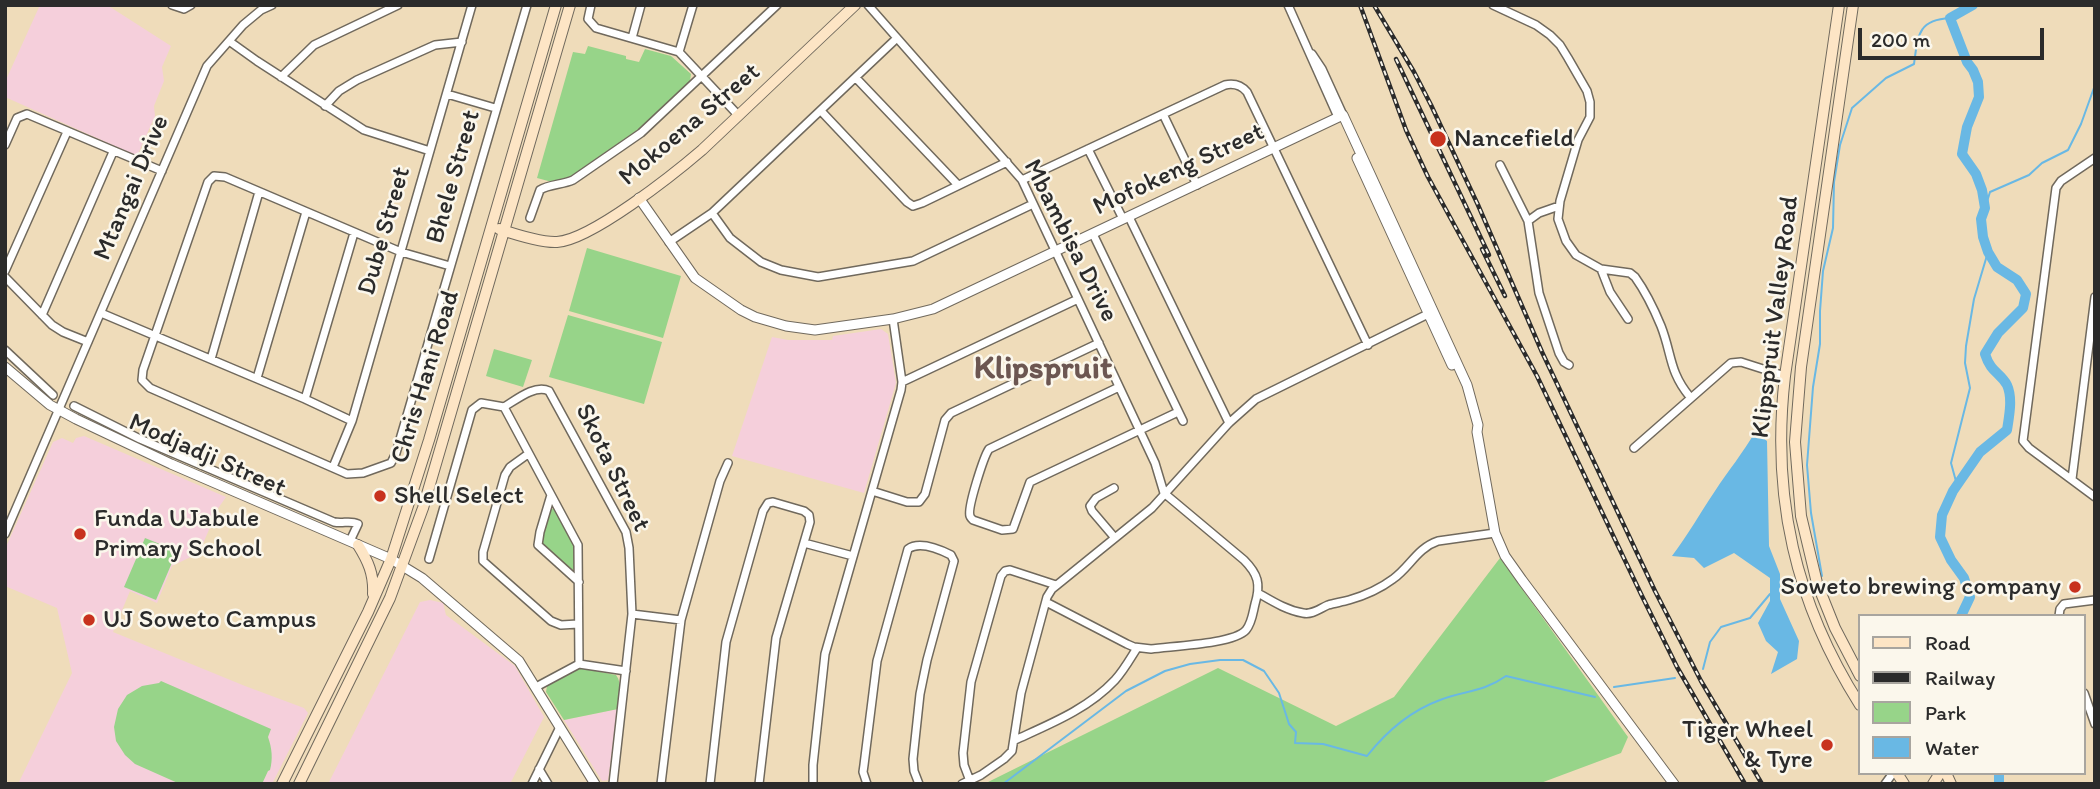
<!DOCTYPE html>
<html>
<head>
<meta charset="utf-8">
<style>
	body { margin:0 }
	#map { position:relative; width:2100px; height:789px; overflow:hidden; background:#efdcba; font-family:Itim,sans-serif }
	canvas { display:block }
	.frame { position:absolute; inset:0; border:7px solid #2b2b2b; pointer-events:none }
	.legend { position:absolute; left:1858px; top:614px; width:228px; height:161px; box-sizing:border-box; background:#fbf7ec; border:2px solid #a8a59f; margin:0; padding:9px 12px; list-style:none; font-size:21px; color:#2b2b2b }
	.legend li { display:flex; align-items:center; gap:14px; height:35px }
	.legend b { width:35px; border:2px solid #a8a59f }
	.scale { position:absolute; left:1858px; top:28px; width:186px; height:32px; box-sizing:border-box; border:4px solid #2b2b2b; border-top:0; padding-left:9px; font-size:21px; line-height:24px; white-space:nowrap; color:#2b2b2b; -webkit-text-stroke:5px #fbf7ec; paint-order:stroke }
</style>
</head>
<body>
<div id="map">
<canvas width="2100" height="789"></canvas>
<div class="frame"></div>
<ul class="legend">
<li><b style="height:9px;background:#fde5c5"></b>Road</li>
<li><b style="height:9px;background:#2b2b2b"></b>Railway</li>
<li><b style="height:19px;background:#97d489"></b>Park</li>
<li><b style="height:19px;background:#69b8e4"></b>Water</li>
</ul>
<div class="scale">200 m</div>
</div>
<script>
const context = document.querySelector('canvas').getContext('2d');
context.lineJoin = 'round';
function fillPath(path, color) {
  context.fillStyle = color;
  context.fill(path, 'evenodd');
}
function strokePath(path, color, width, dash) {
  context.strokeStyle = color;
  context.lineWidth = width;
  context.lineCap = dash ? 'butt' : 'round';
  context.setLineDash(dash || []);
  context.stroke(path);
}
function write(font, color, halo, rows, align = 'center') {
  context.font = font + ' Itim,sans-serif';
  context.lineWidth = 5;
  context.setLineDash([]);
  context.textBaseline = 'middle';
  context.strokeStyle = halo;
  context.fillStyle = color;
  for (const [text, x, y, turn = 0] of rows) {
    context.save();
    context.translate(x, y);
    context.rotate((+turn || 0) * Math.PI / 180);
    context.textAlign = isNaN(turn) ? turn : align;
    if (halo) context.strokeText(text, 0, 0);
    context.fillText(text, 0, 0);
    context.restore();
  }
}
const built = new Path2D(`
	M40,5H107L171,46L162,67L164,81L154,106L155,116L137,156L5,97V82Z
	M881,329L888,334L896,383L864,493L732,456L772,337L788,340H832L833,336Z
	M84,436L226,497L210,520L211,525L199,553L172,566L157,603L130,591L113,632L245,686L304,708L308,713L272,784H18L72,673L57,608L5,586V549L53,442L62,438L73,443L76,438Z
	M430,600L443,603L446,615L515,666L544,717L510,784H328L420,602Z
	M618,709L608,780L602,781L564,720Z`);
const green = new Path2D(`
	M588,46L626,56V59L639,62L645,49L671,56L691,74L690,81L646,124L570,177L552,182L537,178L573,52L585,54Z
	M587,248L681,276L663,338L569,311Z
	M568,315L662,342L644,404L549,377Z
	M494,349L532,360L523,387L486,376Z
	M551,509H555L576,548L575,569L571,570L542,546L540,541L548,512Z
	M145,538L177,551L156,600L124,587Z
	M1500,558L1628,737L1621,753L1538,784H984L1218,668L1336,726L1394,697Z
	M580,668L616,675C623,684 619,698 618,709L564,720L546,692L547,686L573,670Z
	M161,681L271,729L268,737C272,748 273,759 270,770L268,771L262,784H180L135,764L125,755L116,741L114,727L118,709L127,695L142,686L159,683Z`);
const water = new Path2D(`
	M1755,432L1767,441L1769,546L1780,574V599L1799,641L1797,659L1771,674L1778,652L1766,641L1758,623L1770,601V578L1734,553L1704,568L1694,558L1672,556C1688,535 1700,513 1715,491C1728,471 1743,453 1755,432Z`);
const stream = new Path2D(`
	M1985,208L1990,192L2029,175L2042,163L2068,150L2081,124L2095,85
	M1957,485L1951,463L1970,388L1965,363L1966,346L1974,299L1988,252
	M1822,576L1811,513L1807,465L1813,387L1820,344V311L1823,271L1833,228L1834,182L1840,145L1852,108L1886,78L1914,64C1918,36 1917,20 1950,18
	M1778,590L1795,585
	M1703,669L1710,642L1721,627L1750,618L1770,594
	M1614,687L1675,678
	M1003,784L1126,691L1165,671L1190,664L1220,660H1243L1264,671L1279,693L1289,724L1296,732L1295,743L1323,744L1367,756C1386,732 1410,711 1440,700C1465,690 1482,693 1506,676L1595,697`);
const river = new Path2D(`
	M1961,616L1970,597L1964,578L1951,560L1940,537L1942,515L1953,491L1980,452L2007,430C2009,417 2013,398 2007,385C2000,372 1991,373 1985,354L1998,333L2023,308L2026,294L2017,280L1997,267L1988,252L1983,237L1981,219L1985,208L1982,190L1976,174L1962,154L1967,127L1979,97L1978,82L1973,70L1967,62L1950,18L1973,5
	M1999,784V773`);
const minor = new Path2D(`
	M172,5L184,9L191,5
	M591,5L588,19L596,28L679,52L738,115
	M868,5L1022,180L1155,463L1164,493
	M1288,5L1338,117
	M1493,5L1536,25L1550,35L1560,45L1568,58L1587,91L1590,102V117L1578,140L1560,201L1558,219L1566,241L1576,255L1601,269L1630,273L1635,277C1645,291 1654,309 1661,326C1672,354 1669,372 1690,397
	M632,38L641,5
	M229,41L257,61L364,130L430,151
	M679,52L693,5
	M1312,54L1322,69L1343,115
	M281,77L314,45L398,5
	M856,78L958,185
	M447,94L495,108
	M325,106L339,91L357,80L435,45L462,42
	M821,111L907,202L913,206L922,203L1007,162
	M1163,114L1197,185
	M5,145L17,118L27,114L162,171
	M1088,149L1123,219
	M2095,158L2061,181L2056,188L2023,441L2029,448L2095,497
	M1500,165L1528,221
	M1022,180L1225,85C1234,83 1241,85 1247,92L1368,345
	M1559,206L1539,213L1528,221L1539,293L1559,353L1564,362L1569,365
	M712,213L730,238L761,262L781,270L818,277L913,261L1033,204
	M1129,217L1229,423
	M530,218L540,190C549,184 562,185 573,180L641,133L777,5
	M1093,234L1183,421
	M669,242L712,213L897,38
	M450,266L401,252L225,177L214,176L208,182L143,370L142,380L150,388L347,474L363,473L391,463L396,453L527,5
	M1601,269L1610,292L1628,319
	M5,271L67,132
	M5,277L52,325L63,332L88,342
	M101,313L305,399L352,421
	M42,315L113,152
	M5,350L53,395
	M211,359L259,192
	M257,378L306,212
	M902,382L1078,299
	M1119,387L989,449C984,456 967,508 970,516C970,517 972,519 973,520L1002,530L1013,529L1030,482L1178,412
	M305,399L354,233
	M74,406L140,439L334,522C343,524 350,520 358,524L350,541
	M504,407C516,400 535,384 549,391L626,532L629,548L632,614L613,784
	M504,407L578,545L579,664
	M1634,448L1731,363L1741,362L1785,376
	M528,454L510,467L505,475L483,552V561L551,621L561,625L578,624
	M333,467L352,421L472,5
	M2072,479L2095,297
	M1114,488L1096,498L1090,506L1092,511L1115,538
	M872,491L907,502H919L925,494L945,420L951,413L1099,343
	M551,495L540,532L538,545L579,582
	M5,534L207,66L243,25L261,10L272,5
	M804,543L853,556
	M429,559L472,410L481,403L504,407
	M1258,593C1272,601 1286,610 1303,613C1312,615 1319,609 1328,605C1335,603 1342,602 1349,600C1363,596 1381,588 1393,579C1410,567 1417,548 1438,541L1495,533
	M1046,602L1127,644L1134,647L1151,649C1172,646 1234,644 1246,630C1252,623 1253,612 1255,604C1261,584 1258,574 1244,560L1164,493
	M632,614L681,620
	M2059,616L2060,609L2064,604L2095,600
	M536,687L579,664L626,671
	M2084,693L2095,724
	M1015,740C1050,724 1088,709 1115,680C1124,670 1130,659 1137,648
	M539,769L548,784
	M970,781L964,765L963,753L971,682L1001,576L1005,571L1010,570L1056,585
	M532,784L560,727
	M661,784L681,620L720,481L728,463
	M710,784L726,642L763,511L768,503L773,502L804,511L809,515L810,522L776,638L759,784
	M813,784V765L825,654L901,390L902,382L893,319
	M867,784L863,772L864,765L877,661L908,549C919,541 939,549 951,555L954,561L927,660L920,694L913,759L914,771L919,784
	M962,784L981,775L1004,759L1012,751L1021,693L1047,597L1052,589L1152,508L1229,423L1256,399L1428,314
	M1885,784L1893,773`);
const tertiary = new Path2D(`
	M1357,158L1452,365
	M639,198L695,278L741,310L755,317L786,326L815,330L893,319L933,309L1343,115L1467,385L1478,425L1477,432L1495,533L1505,556L1522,580L1674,784
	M5,367L50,405L76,419L171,464L391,559L422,578L519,661L595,784`);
const secondary = new Path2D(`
	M1839,5L1785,376C1771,496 1795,603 1860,705
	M1853,5L1801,367L1795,442L1801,516L1817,583L1835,628L1860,676
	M499,229C514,234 541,243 557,242C591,240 674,174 702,150L855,5
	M358,545C368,561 374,574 373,594
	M1897,773L1904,784
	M1946,773L1951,784
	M282,784L368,612L391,559L429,440L556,5
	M299,784L390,598L423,508L570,5
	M1933,784L1940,773`);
const rail = new Path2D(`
	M1360,5L1406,130L1428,177L1537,376L1641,594L1677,667L1745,784
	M1374,5L1414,72L1431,105L1478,205L1542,352L1655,591L1701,681L1762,784
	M1396,59L1489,255
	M1482,249L1505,296`);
const markers = [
	[1438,139,9,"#c8321e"],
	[380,496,7,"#c8321e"],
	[80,534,7,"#c8321e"],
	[2075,587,7,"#c8321e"],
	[89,620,7,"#c8321e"],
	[1827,745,7,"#c8321e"]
];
const streetNames = [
	["Mokoena Street",690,125,-40],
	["Mofokeng Street",1179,170,-25],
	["Bhele Street",454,177,-74],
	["Mtangai Drive",132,188,-67],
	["Dube Street",385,231,-74],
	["Mbambisa Drive",1070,241,63],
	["Klipspruit Valley Road",1776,317,-83],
	["Chris Hani Road",426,377,-73],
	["Modjadji Street",207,456,24],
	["Skota Street",612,468,64]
];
const poiNames = [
	["Nancefield",1454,139],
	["Shell Select",394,496],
	["Funda UJabule",94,519],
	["Primary School",94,549],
	["Soweto brewing company",2061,587,"right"],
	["UJ Soweto Campus",103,620],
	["Tiger Wheel",1813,730,"right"],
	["& Tyre",1813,760,"right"]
];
const districtNames = [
	["Klipspruit",1043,370]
];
fillPath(built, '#f5cfdb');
fillPath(green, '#97d489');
fillPath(water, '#69b8e4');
strokePath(stream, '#69b8e4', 2);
strokePath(river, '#69b8e4', 10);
strokePath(minor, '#70695d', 10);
strokePath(tertiary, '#70695d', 11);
strokePath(secondary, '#70695d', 12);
strokePath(minor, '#fff', 7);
strokePath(tertiary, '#fff', 9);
strokePath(secondary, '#fde5c5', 10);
strokePath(rail, '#2b2b2b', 4.5);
strokePath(rail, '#fbf7ec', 2, [5]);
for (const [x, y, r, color] of markers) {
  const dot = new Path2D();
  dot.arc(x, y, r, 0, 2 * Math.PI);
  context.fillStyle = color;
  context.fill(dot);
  strokePath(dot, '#fbf7ec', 2.5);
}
write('26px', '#2b2b2b', '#fbf7ec', streetNames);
write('26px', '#2b2b2b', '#fbf7ec', poiNames, 'left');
write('bold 33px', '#6c5651', '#fbf7ec', districtNames);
</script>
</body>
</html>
